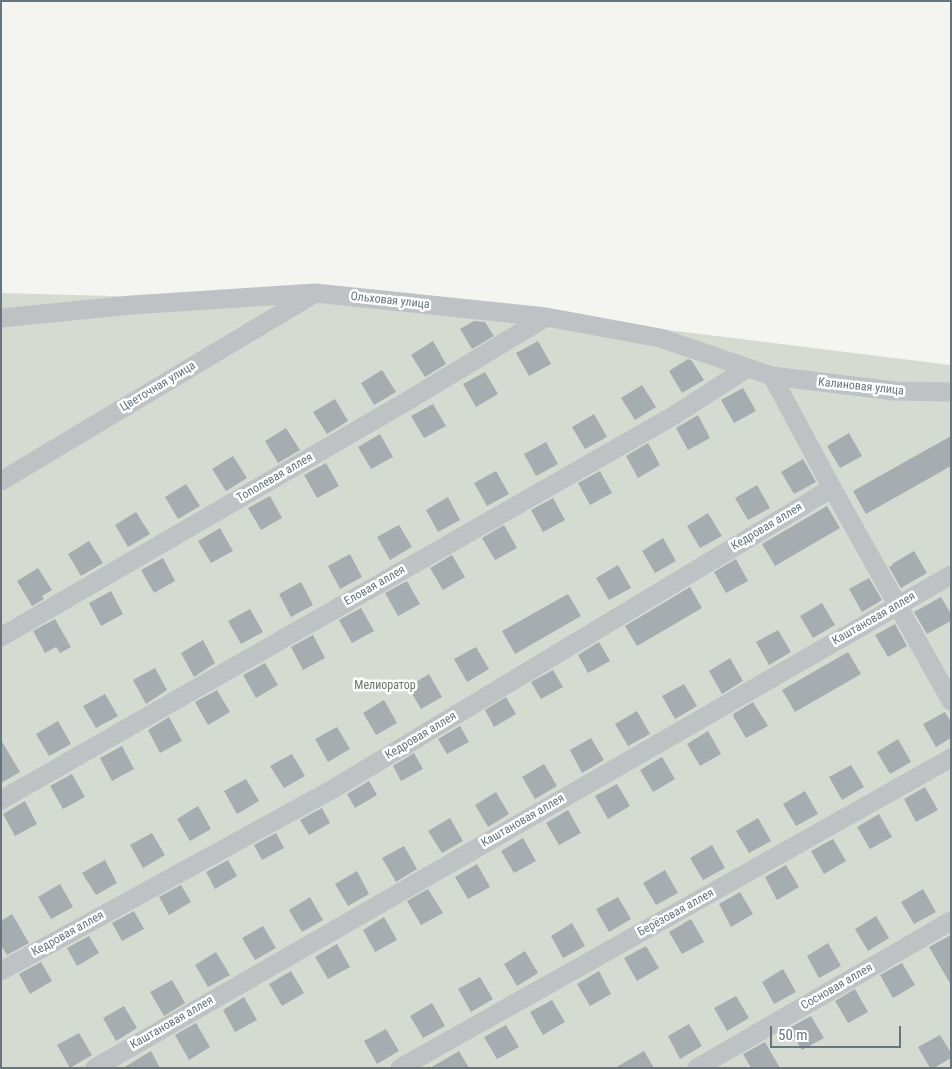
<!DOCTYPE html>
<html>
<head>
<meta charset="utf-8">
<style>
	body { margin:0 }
	#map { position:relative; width:952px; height:1069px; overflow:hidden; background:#f4f4f1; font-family:"Roboto Condensed",sans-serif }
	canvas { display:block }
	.frame { position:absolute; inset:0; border:2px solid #66767f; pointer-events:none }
	.scale { position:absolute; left:770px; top:1026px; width:131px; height:22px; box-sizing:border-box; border:2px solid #66767f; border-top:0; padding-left:6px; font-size:15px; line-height:18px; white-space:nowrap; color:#66767f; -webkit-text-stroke:4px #fff; paint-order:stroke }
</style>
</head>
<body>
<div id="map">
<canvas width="952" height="1069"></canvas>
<div class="frame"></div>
<div class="scale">50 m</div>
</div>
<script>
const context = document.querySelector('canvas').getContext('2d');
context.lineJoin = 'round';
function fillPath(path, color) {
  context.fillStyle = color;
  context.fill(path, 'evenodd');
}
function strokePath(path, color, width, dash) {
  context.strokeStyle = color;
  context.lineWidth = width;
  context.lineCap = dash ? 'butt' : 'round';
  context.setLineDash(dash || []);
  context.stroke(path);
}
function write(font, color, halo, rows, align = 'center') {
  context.font = font + ' "Roboto Condensed",sans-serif';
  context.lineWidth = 5;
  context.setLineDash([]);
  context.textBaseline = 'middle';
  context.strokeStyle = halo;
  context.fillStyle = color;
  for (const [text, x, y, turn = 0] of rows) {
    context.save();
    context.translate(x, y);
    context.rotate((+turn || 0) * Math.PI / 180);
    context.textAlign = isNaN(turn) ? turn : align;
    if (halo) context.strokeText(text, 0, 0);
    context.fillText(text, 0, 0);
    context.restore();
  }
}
const green = new Path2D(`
	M1,293L474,306L951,365V1068H1Z`);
const building = new Path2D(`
	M474,321L485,322L494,336L472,349L460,329Z
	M433,341L446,364L425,377L411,355Z
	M538,341L551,364L529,376L516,353Z
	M688,359L692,361L704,380L682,393L669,371Z
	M382,370L396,392L374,405L361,383Z
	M485,372L498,394L476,407L463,384Z
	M642,385L656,407L635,420L621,398Z
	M743,388L756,411L734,423L721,400Z
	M335,399L348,421L327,434L313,412Z
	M433,404L446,426L424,438L411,416Z
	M594,414L607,437L585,449L572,427Z
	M698,415L710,438L688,450L676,428Z
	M286,428L300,450L278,463L265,441Z
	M849,433L862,456L840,468L827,446Z
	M380,434L393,457L371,469L358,447Z
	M951,436V466L866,514L853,491Z
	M546,442L558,464L536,476L524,454Z
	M648,443L660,465L638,478L626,456Z
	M233,456L247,478L226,491L212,469Z
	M803,459L816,482L794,494L781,472Z
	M326,463L339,486L317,498L304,475Z
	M496,471L509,494L487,506L474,483Z
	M600,471L612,493L590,505L578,483Z
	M186,484L200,506L178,519L165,497Z
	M757,485L770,508L748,520L735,498Z
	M270,496L282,518L261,530L248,508Z
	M448,497L460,520L438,532L426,510Z
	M553,498L565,520L543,532L531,510Z
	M827,506L840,528L775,566L762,544Z
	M136,512L150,534L128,547L115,525Z
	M708,513L722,536L700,548L687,526Z
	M399,525L412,547L390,560L377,537Z
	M504,525L517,548L495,560L482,538Z
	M220,528L233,551L211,563L198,541Z
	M663,538L676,561L655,573L642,551Z
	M89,541L103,563L81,576L68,554Z
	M914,551L927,573L901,588L889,567L893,565L892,564Z
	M350,554L362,577L340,589L328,566Z
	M452,555L465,577L443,590L430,568Z
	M163,558L175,581L154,593L141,570Z
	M736,559L748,581L726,593L714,572Z
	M618,565L631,588L609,600L596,578Z
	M38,568L52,590L42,596L44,599L32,606L17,581Z
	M869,578L882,600L862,612L849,589Z
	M407,581L420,604L398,616L385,593Z
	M301,582L313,605L291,617L279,594Z
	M690,587L702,608L637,646L625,626Z
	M111,591L123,614L101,626L89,603Z
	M568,594L581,616L515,654L502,631Z
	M941,597L951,614V621L927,634L914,612Z
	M822,603L835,625L813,638L800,616Z
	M361,608L374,631L352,643L339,620Z
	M250,609L263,632L241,644L228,621Z
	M55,619L71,647L60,653L56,647L45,653L33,631Z
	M895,624L907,646L888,657L875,635Z
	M778,630L791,652L769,665L756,642Z
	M313,635L325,658L303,670L291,647Z
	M203,640L215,663L194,677L181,653Z
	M599,642L610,661L588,673L578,655Z
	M476,647L489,669L467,682L454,659Z
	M848,652L861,674L795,712L782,690Z
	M730,658L743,681L722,694L709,671Z
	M265,663L278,685L256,698L243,675Z
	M155,668L167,690L146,704L133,680Z
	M553,670L563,687L541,699L531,682Z
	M429,674L442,697L421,709L408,687Z
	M684,684L697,706L675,719L662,696Z
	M217,690L230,712L208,725L195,702Z
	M105,694L118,716L96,728L83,706Z
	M506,697L516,714L494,727L485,710Z
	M384,700L397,723L376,735L363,713Z
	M753,702L768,726L746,738L733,716L734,715L733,714Z
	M637,711L650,734L628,746L615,724Z
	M945,712L951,722V738L936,747L923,724Z
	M169,717L182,741L160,753L148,730Z
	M58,721L71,744L49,756L36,734Z
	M460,726L469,742L447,754L438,739Z
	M337,727L350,749L328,762L315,739Z
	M708,731L721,754L700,766L687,744Z
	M591,738L604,760L582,773L570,750Z
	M898,739L911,762L890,774L877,752Z
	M1,740L20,772L1,783Z
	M122,746L134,769L112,781L100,758Z
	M414,753L423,769L401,781L393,766Z
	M292,754L305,776L284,788L270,766Z
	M662,757L675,779L653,792L640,770Z
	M544,764L557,786L535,799L522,777Z
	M851,765L864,787L842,800L829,777Z
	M72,774L85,797L63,809L50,786Z
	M246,779L259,801L237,814L224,791Z
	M369,781L377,795L355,808L347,794Z
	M617,784L630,806L608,819L595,796Z
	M925,787L938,810L916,822L904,799Z
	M805,791L818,814L796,826L783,804Z
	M496,792L509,814L488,827L475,805Z
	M25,801L37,824L15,836L3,814Z
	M198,806L211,829L190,841L177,819Z
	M322,808L330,823L309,835L300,820Z
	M568,810L581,833L559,845L546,823Z
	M879,814L892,837L870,849L857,827Z
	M450,818L463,841L442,853L428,831Z
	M758,818L771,841L749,853L736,831Z
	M152,833L165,855L143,868L130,845Z
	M276,833L284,848L262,860L254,845Z
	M523,838L536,861L514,873L501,851Z
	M833,839L846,861L824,874L811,851Z
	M712,845L725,868L703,880L690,858Z
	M404,846L417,869L396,882L382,858Z
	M105,860L117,883L96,895L82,873Z
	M228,860L237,876L215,889L206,872Z
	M477,864L490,887L468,899L455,877Z
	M786,865L799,887L777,900L765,877Z
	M665,870L678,893L656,905L643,883Z
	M357,871L369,894L348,906L335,884Z
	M60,884L73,907L51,919L38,897Z
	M181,885L191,902L169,915L159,897Z
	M428,889L443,913L421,925L407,901Z
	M923,889L936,912L914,924L901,902Z
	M740,892L753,914L731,927L719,904Z
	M310,897L323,920L302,932L289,910Z
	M618,897L631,919L609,932L596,909Z
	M134,911L144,929L122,941L112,923Z
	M12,914L29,943L7,955L1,945V921Z
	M876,916L889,938L868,951L855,929Z
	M384,917L397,940L375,952L363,930Z
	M691,919L704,942L682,954L669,932Z
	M572,923L585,946L563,958L551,936Z
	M263,926L276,948L255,960L242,938Z
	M951,935V985L929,947Z
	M89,936L99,953L77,966L67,948Z
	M828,943L841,966L819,978L807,956Z
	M337,944L350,967L328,979L315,957Z
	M646,946L659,968L637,981L624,958Z
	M525,951L538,973L517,986L504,964Z
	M216,952L230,975L208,987L195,965Z
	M41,962L52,981L30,994L19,974Z
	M902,963L915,985L893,998L880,975Z
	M783,969L796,992L774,1004L762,982Z
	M291,971L304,993L282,1006L269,984Z
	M599,971L611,994L590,1006L577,984Z
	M480,977L493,999L471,1012L458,989Z
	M172,980L185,1003L164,1016L150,992Z
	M855,989L868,1012L848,1023L835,1001Z
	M736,996L749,1018L727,1031L714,1008Z
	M244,997L257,1020L235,1032L223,1010Z
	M552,1000L565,1022L543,1035L530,1012Z
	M432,1003L445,1026L423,1038L410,1016Z
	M124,1006L137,1028L116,1041L103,1018Z
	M811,1016L824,1038L802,1050L789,1028Z
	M196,1023L210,1047L189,1060L175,1035Z
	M689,1024L702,1046L680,1059L668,1036Z
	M506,1025L519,1047L497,1059L484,1037Z
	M386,1029L399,1051L377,1064L364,1041Z
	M79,1033L92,1055L70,1068L57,1045Z
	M940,1035L951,1053V1058L934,1068H930L918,1047Z
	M765,1042L780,1068H751L743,1054Z
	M151,1051L160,1068H123Z
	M459,1051L469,1068H430Z
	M644,1051L654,1068H615Z`);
const minor = new Path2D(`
	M1,318L132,305L315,293L546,317L660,338L772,376L894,391L951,392
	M772,376L832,488L951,701
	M1,481L312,295
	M1,637L409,400L546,317
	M1,800L673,416L746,369
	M1,971L333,789L832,488
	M95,1068L951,575
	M400,1068L951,758
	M697,1068L951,921`);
const streetNames = [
	["Ольховая улица",390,301,6],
	["Цветочная улица",158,387,-31],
	["Калиновая улица",861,387,6],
	["Тополевая аллея",275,478,-30],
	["Кедровая аллея",767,527,-31],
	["Еловая аллея",375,586,-30],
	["Каштановая аллея",874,619,-30],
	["Кедровая аллея",421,736,-31],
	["Каштановая аллея",523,821,-30],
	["Берёзовая аллея",676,913,-29],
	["Кедровая аллея",68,934,-29],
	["Сосновая аллея",837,987,-30],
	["Каштановая аллея",172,1023,-30]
];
const parkNames = [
	["Мелиоратор",385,686]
];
fillPath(green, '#d6dbd2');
fillPath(building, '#a6adb1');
strokePath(minor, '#bec2c5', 19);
write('12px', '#66767f', '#fff', streetNames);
write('12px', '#697764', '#fff', parkNames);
</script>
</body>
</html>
